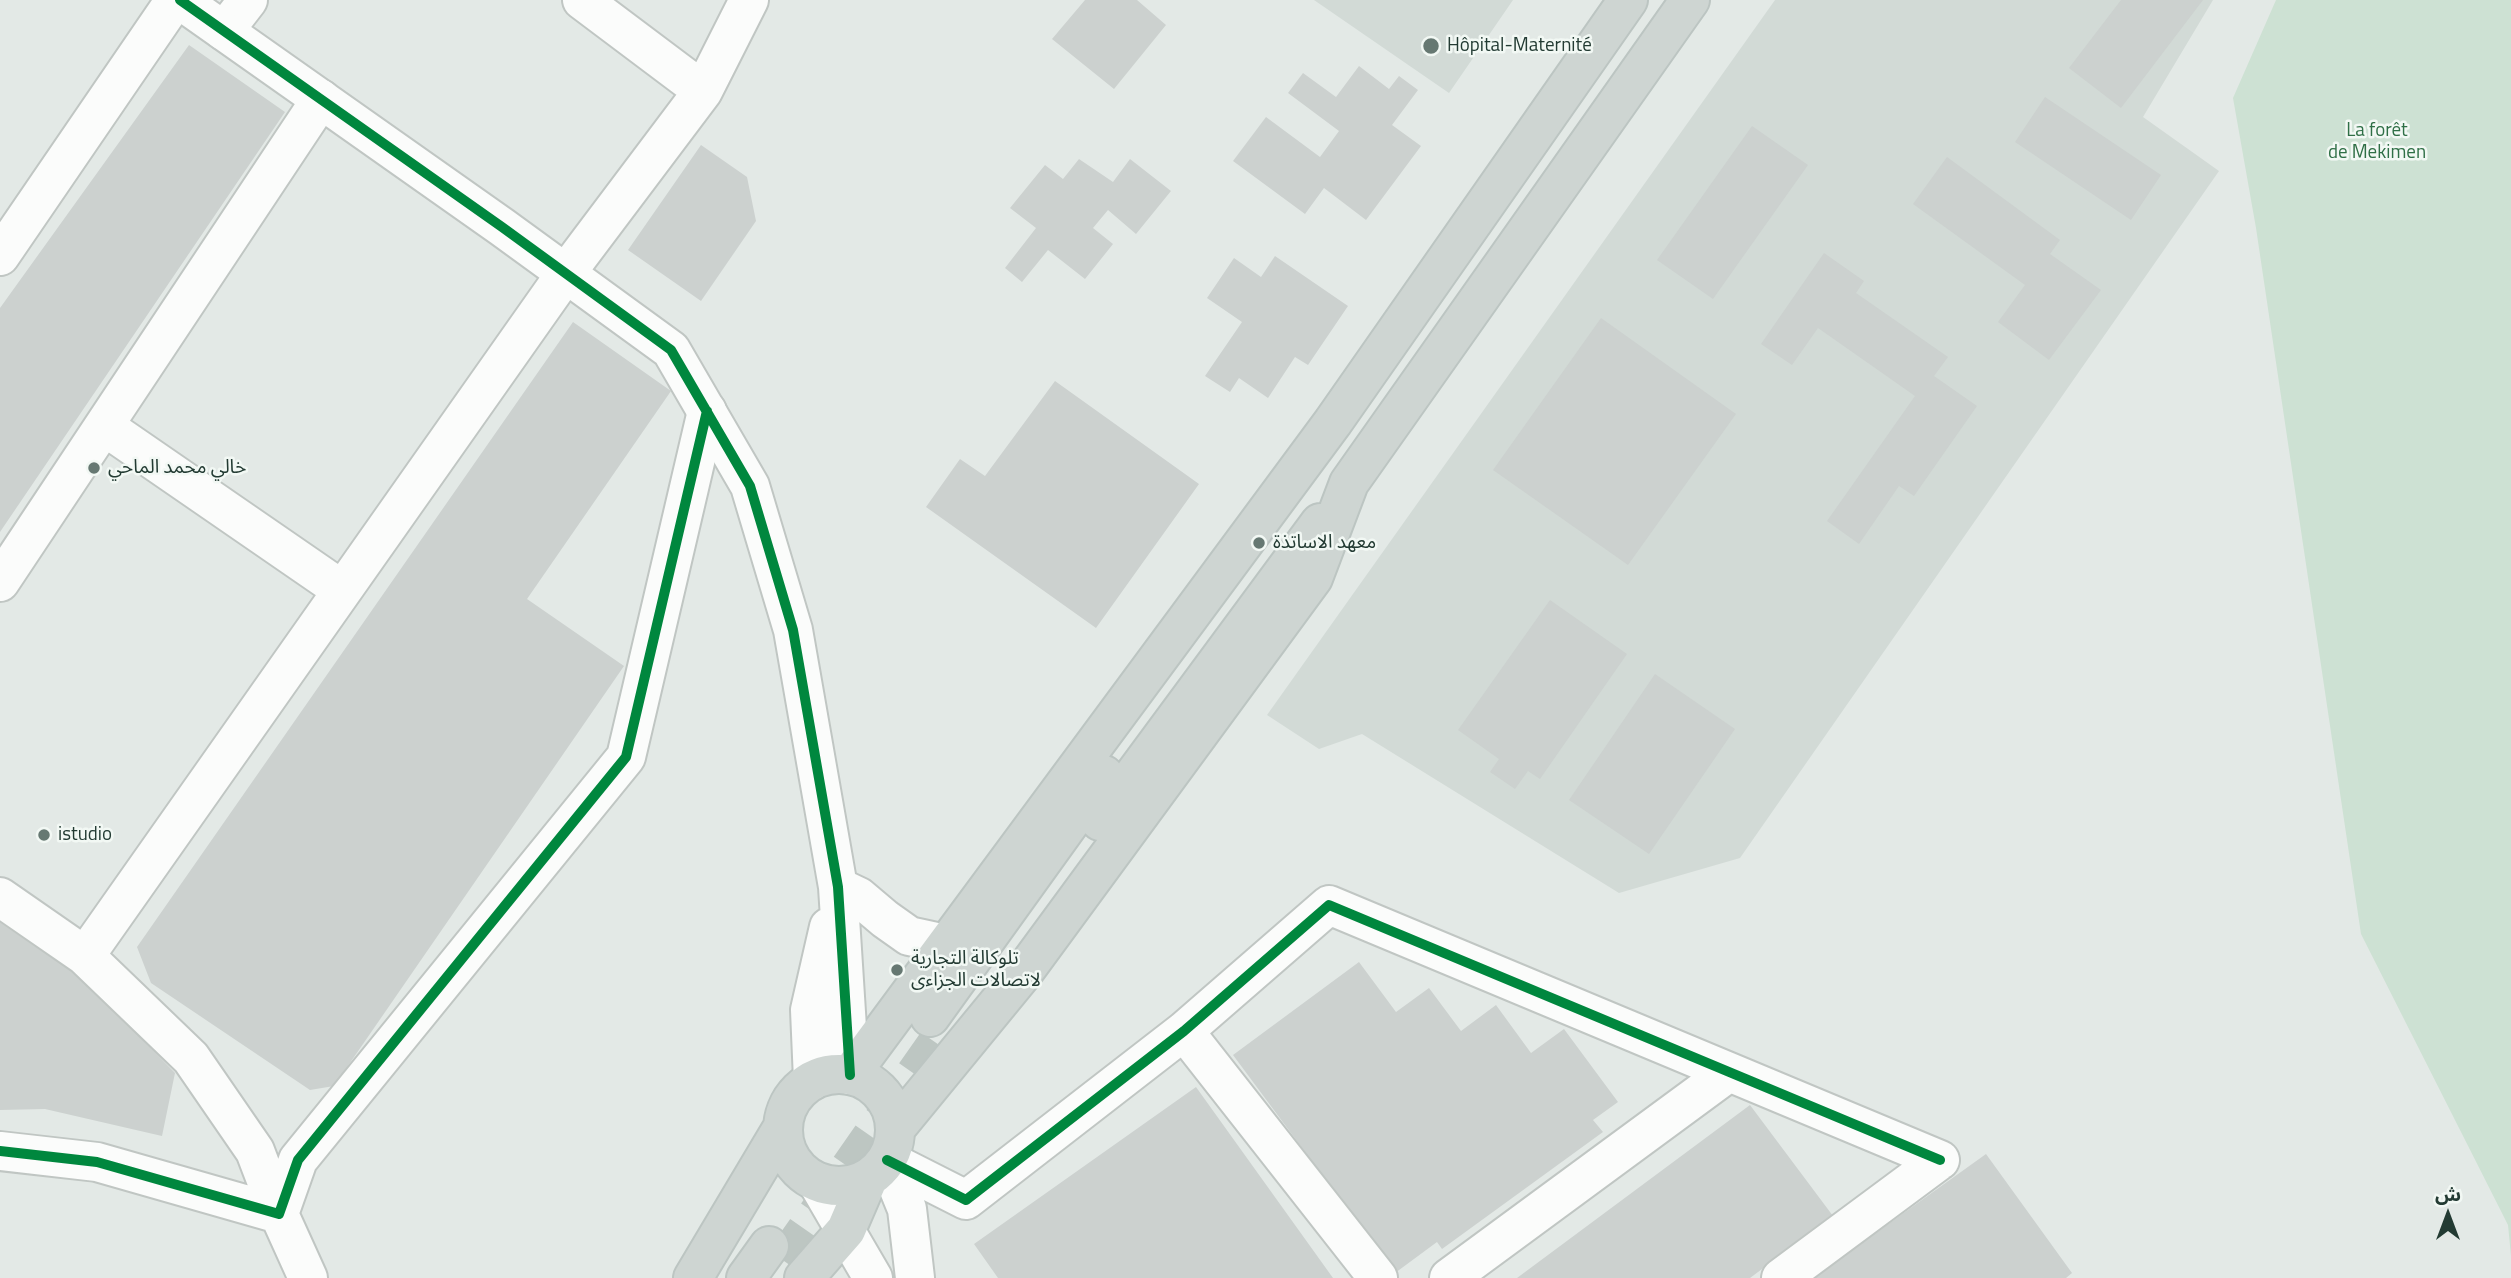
<!DOCTYPE html>
<html>
<head>
<meta charset="utf-8">
<style>
	body { margin:0 }
	#map { position:relative; width:2511px; height:1278px; overflow:hidden; background:#e3e9e6; font-family:"Titillium Web","Noto Sans Arabic",sans-serif }
	canvas { display:block }
	.north { position:absolute; left:2413px; top:1180px; width:70px; height:70px; -webkit-text-stroke:5px #f2f8f4; paint-order:stroke; rotate:0deg; font-size:19px; font-weight:700; line-height:28px; text-align:center; color:#233b33 }
	.north::after { content:''; display:block; margin:auto; width:24px; height:32px; background:#233b33; clip-path:polygon(50% 0,100% 100%,50% 72%,0 100%) }
</style>
</head>
<body>
<div id="map">
<canvas width="2511" height="1278"></canvas>
<div class="north">ش</div>
</div>
<script>
const context = document.querySelector('canvas').getContext('2d');
context.lineJoin = 'round';
function fillPath(path, color) {
  context.fillStyle = color;
  context.fill(path, 'evenodd');
}
function strokePath(path, color, width, dash) {
  context.strokeStyle = color;
  context.lineWidth = width;
  context.lineCap = dash ? 'butt' : 'round';
  context.setLineDash(dash || []);
  context.stroke(path);
}
function write(font, color, halo, rows, align = 'center') {
  context.font = font + ' "Titillium Web","Noto Sans Arabic",sans-serif';
  context.lineWidth = 5;
  context.setLineDash([]);
  context.textBaseline = 'middle';
  context.strokeStyle = halo;
  context.fillStyle = color;
  for (const [text, x, y, turn = 0] of rows) {
    context.save();
    context.translate(x, y);
    context.rotate((+turn || 0) * Math.PI / 180);
    context.textAlign = isNaN(turn) ? turn : align;
    if (halo) context.strokeText(text, 0, 0);
    context.fillText(text, 0, 0);
    context.restore();
  }
}
const built = new Path2D(`
	M1314,0H1513L1449,93Z
	M1775,0H2213L2143,117L2219,171L1740,858L1619,893L1362,734L1319,749L1267,715Z`);
const green = new Path2D(`
	M2276,0H2511V1256L2508,1225L2361,934L2256,228L2233,98Z`);
const building = new Path2D(`
	M1085,0H1137L1166,25L1114,89L1052,39Z
	M2121,0H2203L2121,108L2069,68Z
	M189,45L285,112L0,532V308Z
	M1359,66L1389,89L1399,76L1418,90L1392,125L1421,146L1366,220L1324,188L1305,214L1233,161L1266,117L1320,157L1339,131L1288,93L1303,73L1336,97Z
	M2045,97L2161,175L2131,220L2015,142Z
	M1752,126L1808,165L1713,299L1657,260Z
	M701,145L747,177L756,221L701,301L628,250Z
	M1947,157L2060,240L2050,254L2101,290L2049,360L1998,322L2025,285L1913,204Z
	M1079,159L1113,182L1130,159L1171,191L1136,234L1108,210L1093,228L1113,244L1085,279L1048,250L1022,282L1005,268L1036,228L1010,208L1045,165L1063,179Z
	M1824,253L1864,281L1856,293L1948,357L1934,376L1977,406L1914,496L1899,486L1859,544L1827,521L1915,396L1818,328L1792,365L1761,344Z
	M1275,256L1348,306L1308,365L1295,357L1268,398L1239,378L1230,392L1205,376L1242,322L1207,298L1234,258L1261,277Z
	M1601,318L1736,414L1628,565L1493,470Z
	M573,322L671,391L527,599L624,666L334,1086L310,1090L151,983L137,947Z
	M1055,381L1199,484L1096,628L926,507L960,459L985,476Z
	M1550,600L1627,654L1540,779L1528,771L1515,789L1490,772L1499,759L1458,730Z
	M1655,674L1735,729L1649,854L1569,800Z
	M0,915L84,979L175,1073L162,1136L45,1109L0,1110Z
	M1359,962L1396,1012L1429,988L1461,1031L1496,1005L1531,1053L1564,1029L1618,1102L1593,1120L1603,1132L1442,1249L1437,1242L1395,1273L1233,1055Z
	M1196,1087L1333,1278H998L974,1244Z
	M1750,1105L1833,1216L1750,1278H1517Z
	M1986,1154L2072,1273L2066,1278H1813Z`);
const primaryTunnel = new Path2D(`
	M784,1261L947,1028`);
const minor = new Path2D(`
	M582,0L703,91
	M224,31L248,0
	M0,256L175,0
	M104,426L342,590
	M0,582L321,99
	M0,897L85,956L191,1058L255,1151L279,1214L308,1278
	M85,956L566,273L703,91L749,0
	M1184,1031L1378,1278
	M0,1151L97,1162L279,1214L298,1160L626,757L707,411
	M887,1160L966,1200L1184,1031L1329,905L1940,1160
	M887,1160L907,1209L915,1278
	M817,1182L873,1278
	M1449,1278L1729,1072
	M1781,1278L1940,1160`);
const tertiary = new Path2D(`
	M180,0L502,227L671,350L750,486L793,630L838,887L850,1075
	M838,887L859,897L885,919L909,936L946,944
	M813,1080L810,1010L829,927`);
const primary = new Path2D(`
	M1100,821L1320,523
	M930,1017L1104,775
	M783 1130a56 56 0 1 1 112 0a56 56 0 1 1-112 0Z
	M850,1075L1333,422L1628,0
	M895,1129L1023,973L1313,578L1349,483L1690,0
	M693,1278L783,1127
	M746,1278L769,1246
	M804,1278L846,1230L868,1179`);
const cycleway = new Path2D(`
	M180,0L502,227L671,350L750,486L793,630L838,887L850,1075
	M0,1151L97,1162L279,1214L298,1160L626,757L707,411
	M887,1160L966,1200L1184,1031L1329,905L1940,1160`);
const markers = [
	[1431,46,9,"#667872"],
	[94,468,7,"#667872"],
	[1259,543,7,"#667872"],
	[44,835,7,"#667872"],
	[897,970,7,"#667872"]
];
const poiNames = [
	["Hôpital-Maternité",1447,46],
	["خالي محمد الماحي",108,468],
	["معهد الاساتذة",1273,543],
	["istudio",58,835],
	["تلوكالة التجارية",911,959],
	["لاتصالات الجزاءى",911,981]
];
const parkNames = [
	["La forêt",2377,131],
	["de Mekimen",2377,153]
];
fillPath(built, '#d2dad6');
fillPath(green, '#cde1d3');
fillPath(building, '#ccd1cf');
strokePath(primaryTunnel, '#bdc6c2', 38, [38, 19]);
strokePath(minor, '#c0c6c3', 42);
strokePath(tertiary, '#c0c6c3', 42);
strokePath(primary, '#bcc5c2', 42);
strokePath(minor, '#fbfcfb', 38);
strokePath(tertiary, '#fbfcfb', 38);
strokePath(primary, '#ced5d2', 38);
strokePath(cycleway, '#00873e', 10);
for (const [x, y, r, color] of markers) {
  const dot = new Path2D();
  dot.arc(x, y, r, 0, 2 * Math.PI);
  context.fillStyle = color;
  context.fill(dot);
  strokePath(dot, '#f2f8f4', 2.5);
}
write('19px', '#233b33', '#f2f8f4', poiNames, 'left');
write('19px', '#2f6f46', '#f2f8f4', parkNames);
</script>
</body>
</html>
